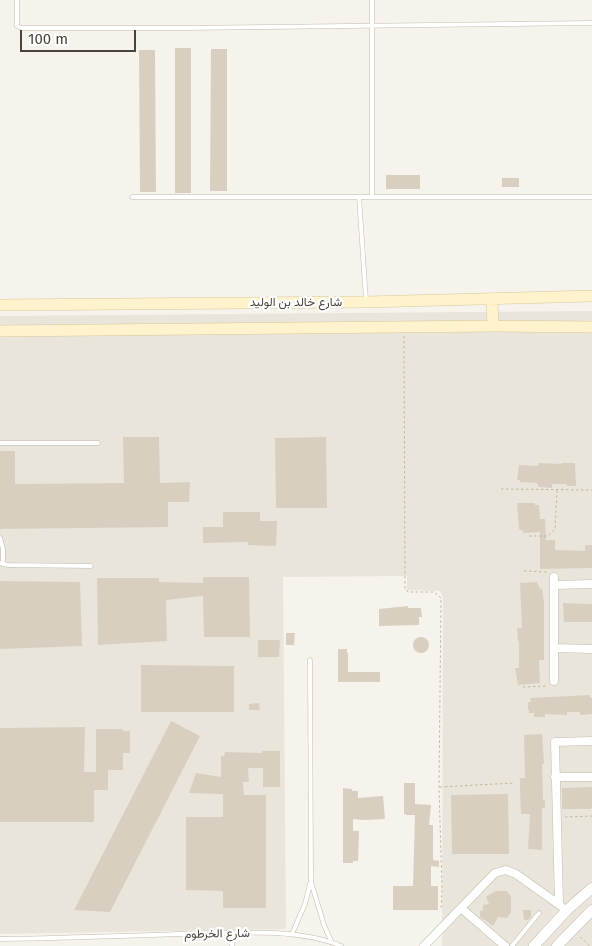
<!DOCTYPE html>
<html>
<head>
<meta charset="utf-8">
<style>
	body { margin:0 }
	#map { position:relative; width:592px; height:946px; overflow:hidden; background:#f6f3ec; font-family:"Fira Sans",sans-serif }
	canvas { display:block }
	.scale { position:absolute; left:20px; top:30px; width:116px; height:22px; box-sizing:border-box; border:2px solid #4b4439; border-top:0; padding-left:6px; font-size:15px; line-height:18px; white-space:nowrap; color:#4b4439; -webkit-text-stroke:4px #fff; paint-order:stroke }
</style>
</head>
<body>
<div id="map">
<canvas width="592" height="946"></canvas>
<div class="scale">100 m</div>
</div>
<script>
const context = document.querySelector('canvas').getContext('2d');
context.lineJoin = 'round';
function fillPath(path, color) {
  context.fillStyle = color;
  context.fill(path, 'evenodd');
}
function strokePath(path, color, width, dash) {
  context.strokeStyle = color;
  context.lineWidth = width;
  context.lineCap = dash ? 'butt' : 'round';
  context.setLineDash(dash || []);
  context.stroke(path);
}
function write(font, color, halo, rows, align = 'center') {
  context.font = font + ' "Fira Sans",Vazirmatn,sans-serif';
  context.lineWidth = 4.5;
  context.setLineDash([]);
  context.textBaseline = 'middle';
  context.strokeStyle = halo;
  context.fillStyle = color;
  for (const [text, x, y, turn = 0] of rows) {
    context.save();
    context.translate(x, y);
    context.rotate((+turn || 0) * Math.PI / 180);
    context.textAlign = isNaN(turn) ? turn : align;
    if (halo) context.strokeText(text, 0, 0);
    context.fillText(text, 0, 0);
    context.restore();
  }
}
const residential = new Path2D(`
	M592,311V946H442L443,597L440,591L407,590V576L283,577L286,929L0,934V316Z`);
const building = new Path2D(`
	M175,48H191V193H175Z
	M211,49H227V191H210Z
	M139,50H155L156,192H140Z
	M386,175H420V189H386Z
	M502,178H519V187H502Z
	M123,437H159L160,483L190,482L189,502H168V527L0,529V451H15V484L124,483Z
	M326,437L327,508H276L275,438Z
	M538,463L561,464V463H575L576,486H567V484H552V488L539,487L537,483L520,482V480H517L519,465L538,466Z
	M517,503H535V505H539L540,519H545L546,540H555V550L585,551V545H592V568L540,569V532L523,533V531L519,529Z
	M223,512H260V521H277L276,546L248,545V542L203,543V527H223Z
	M203,577H249L250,637H204L203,596L166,600L167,641L98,645L97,578H159V582L203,583Z
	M0,581L80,582L82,646L0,649Z
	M537,582L540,589L542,588L544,603V660H539L540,683L518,685L515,668H519V641H518L517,628H522L520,583Z
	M563,603L592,604V622H564Z
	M408,606V608H421L422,617H419V625L379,626V609Z
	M286,633H295L294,645H286Z
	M413 645a8 8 0 1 1 16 0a8 8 0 1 1-16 0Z
	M258,640H280L279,657H258Z
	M338,649H347V653H348V672H380V682H338Z
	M141,665L234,666V712H141Z
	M590,695V698H592V714L580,715V712H567V715L545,714V717H534V713H529V710H528V702H531L530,698Z
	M259,703L260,710H249V704Z
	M171,721L200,736L110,912L74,910Z
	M85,727L84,772H96V729H123V731H130V753H123V770H108V790H94V822H0V728Z
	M542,734L544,764H542L543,800H545V808H542V850L528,849L530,814H521L520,790V778H525L524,735Z
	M262,751H280V787H263V768H248L249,782H243L244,795H266V908H223V891L186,890V817H223V794L189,793L196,773L221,777V756H224L225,752L262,753Z
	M404,783H415V804L431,805L429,825H433V860L439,861V867L431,866V886H438V910H393V886H413L415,815H406V814H404Z
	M592,787V808L591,809H562V788Z
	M343,788L352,789V791H358V798L383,796L385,819L364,820L353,819V831H359L358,861H353V863H343Z
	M508,794L509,854H452L451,795Z
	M496,891H507L511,897V912L507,918L498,917L493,926L480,917V911L483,910V905L489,904L486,897Z
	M523,910H531V917L528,920H524Z`);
const path = new Path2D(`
	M404,336L405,590L409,592H434L441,598L439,787L442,888L441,909
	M501,489L592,490
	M529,536H548L555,529L557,490
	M524,571L548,572
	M523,687L548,686
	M440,787L514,783
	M565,817L592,816
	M580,937L590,946`);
const service = new Path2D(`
	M17,0V26L22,28H184L592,23
	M132,197H592
	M359,197L366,300
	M372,197V0
	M0,443H98
	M0,538L3,549V564
	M0,563L8,565L91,566
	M311,882L324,925L331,941
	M292,934L305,904L311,880L310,660
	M0,939C60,938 119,936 179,934C228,933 297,927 341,946
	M232,946L234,933
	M512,946L539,913`);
const minor = new Path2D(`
	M554,585L592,584
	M554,648L592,649
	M554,681V577
	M555,777H592
	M559,904L555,742L592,741
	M461,908L505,946
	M424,946L495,873L506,870L516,874L561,906`);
const tertiary = new Path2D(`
	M534,946L567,910L592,888
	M557,946L592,910`);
const secondary = new Path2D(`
	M492,299L493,326
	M0,305L366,302L592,296
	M0,331L493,326L592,327`);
const streetNames = [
	["شارع خالد بن الوليد",296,303],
	["شارع الخرطوم",217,934,-1]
];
fillPath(residential, '#eae5da');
fillPath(building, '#d8cfc1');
strokePath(service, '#c2bbae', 5);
strokePath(minor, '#c2bbae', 9);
strokePath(tertiary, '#c2bbae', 11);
strokePath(secondary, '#d6c79b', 12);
strokePath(path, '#c4b79f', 1, [2.5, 2.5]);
strokePath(service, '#fff', 4);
strokePath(minor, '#fff', 8);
strokePath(tertiary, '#fff', 10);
strokePath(secondary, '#fff3cd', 11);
write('12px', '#4b4439', '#fff', streetNames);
</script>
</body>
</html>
